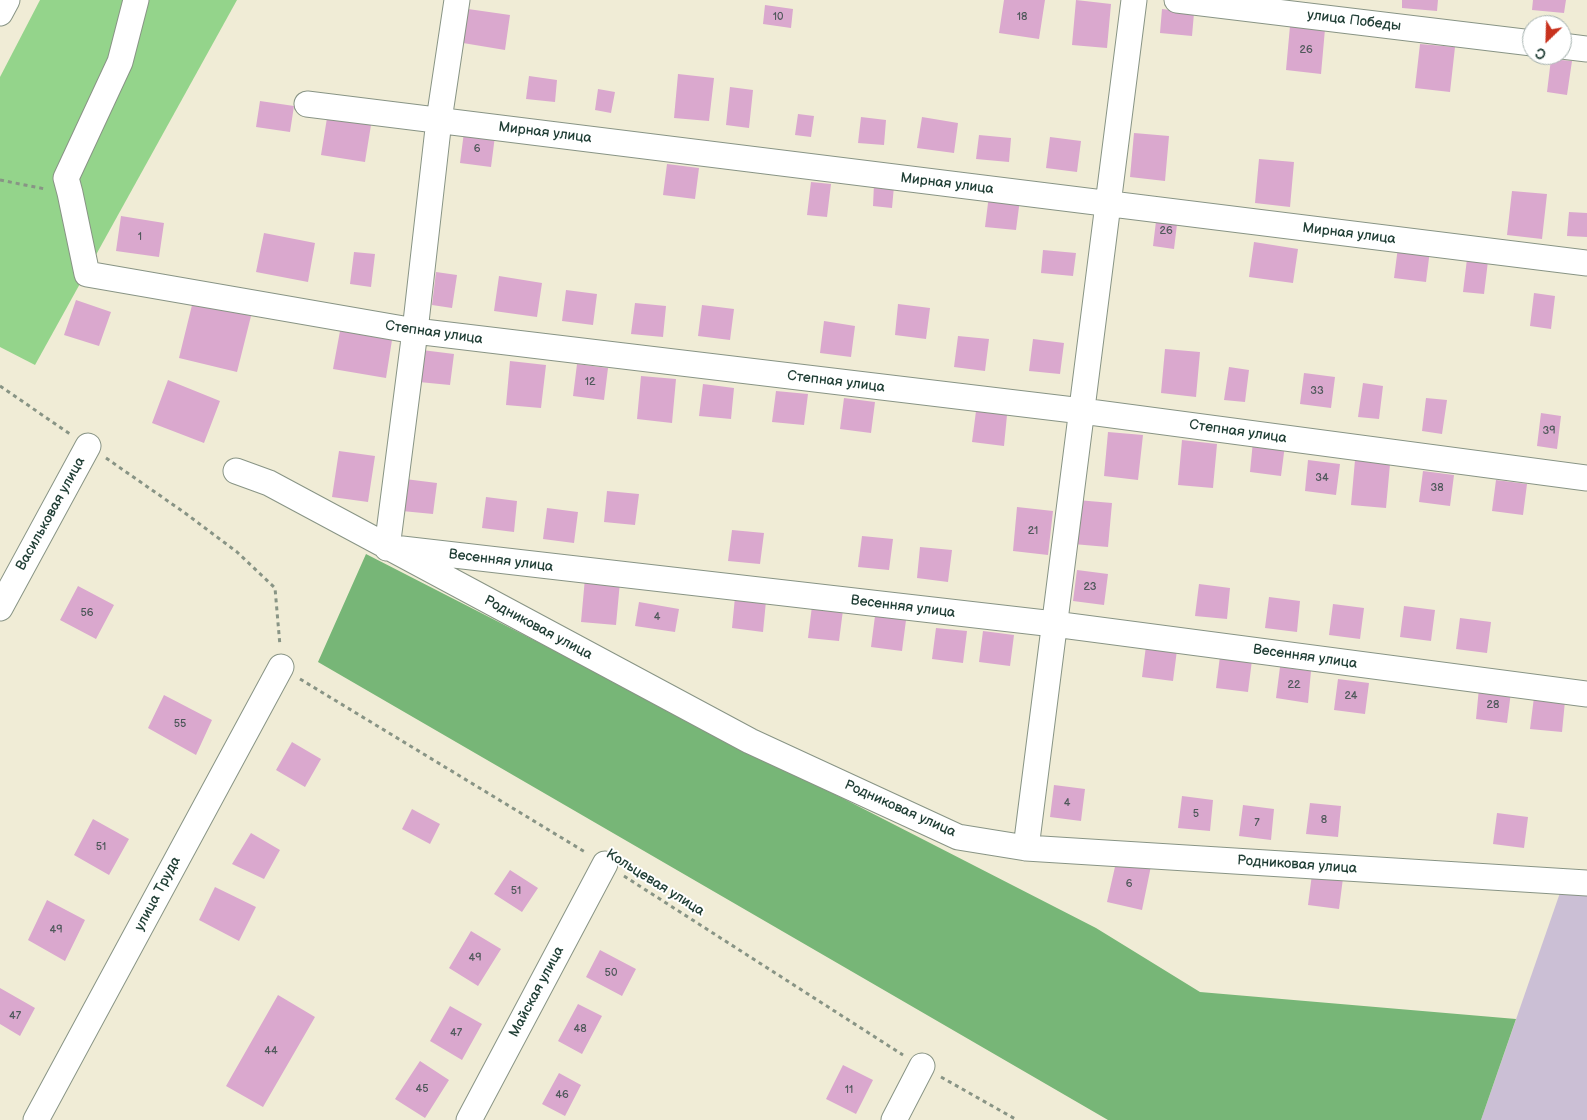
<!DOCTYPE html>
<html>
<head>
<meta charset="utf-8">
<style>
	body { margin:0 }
	#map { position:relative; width:1587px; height:1120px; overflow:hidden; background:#f0ecd6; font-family:"Balsamiq Sans",sans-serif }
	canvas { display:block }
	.north { position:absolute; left:1522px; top:15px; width:50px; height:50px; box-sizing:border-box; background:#fff; border:1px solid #a5b1ae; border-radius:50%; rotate:204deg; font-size:14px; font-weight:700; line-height:20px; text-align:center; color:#1f3d34 }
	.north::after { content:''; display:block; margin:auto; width:18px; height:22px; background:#c8321e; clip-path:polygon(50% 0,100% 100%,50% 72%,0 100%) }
</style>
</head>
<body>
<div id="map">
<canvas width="1587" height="1120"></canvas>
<div class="north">С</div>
</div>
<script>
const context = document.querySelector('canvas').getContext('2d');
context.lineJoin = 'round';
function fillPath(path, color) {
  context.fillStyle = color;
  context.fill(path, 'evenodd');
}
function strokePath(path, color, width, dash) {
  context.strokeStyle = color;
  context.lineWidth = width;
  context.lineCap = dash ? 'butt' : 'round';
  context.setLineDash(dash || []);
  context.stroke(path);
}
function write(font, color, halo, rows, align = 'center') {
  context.font = font + ' "Balsamiq Sans",sans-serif';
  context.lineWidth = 4;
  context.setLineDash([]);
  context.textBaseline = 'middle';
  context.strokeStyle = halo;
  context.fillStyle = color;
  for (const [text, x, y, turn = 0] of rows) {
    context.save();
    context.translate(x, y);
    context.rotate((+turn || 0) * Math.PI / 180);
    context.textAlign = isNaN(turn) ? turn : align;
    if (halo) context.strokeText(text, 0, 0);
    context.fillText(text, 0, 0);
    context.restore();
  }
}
const industrial = new Path2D(`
	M1562,887L1587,896V1120H1481Z`);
const green = new Path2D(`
	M40,0H237L35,365L0,347V77Z`);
const forest = new Path2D(`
	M366,554L1096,928L1200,992L1516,1019L1481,1120H1108L318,662Z`);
const building = new Path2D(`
	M1004,0H1045L1039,39L999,33Z
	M1076,0L1111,4L1107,48L1072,45Z
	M1402,0H1438L1437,11L1402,8Z
	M1533,0H1566L1564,13L1532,10Z
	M765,5L793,9L791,28L763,24Z
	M468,9L510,15L505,50L463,43Z
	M1162,9L1194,13L1192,36L1160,33Z
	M1290,26L1325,29L1321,74L1286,70Z
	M1420,44L1455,47L1450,92L1415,88Z
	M1551,59L1572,61L1567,95L1547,92Z
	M678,74L714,78L709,121L674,118Z
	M529,76L557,80L555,102L526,99Z
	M730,87L753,90L749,128L726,125Z
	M598,89L615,92L611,113L595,110Z
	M260,101L294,106L290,132L256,127Z
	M798,114L814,116L811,137L795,135Z
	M861,117L886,120L884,145L858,143Z
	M922,117L958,123L954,153L917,148Z
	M327,118L371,125L365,162L321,155Z
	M464,132L495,136L491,167L460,163Z
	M1134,133L1169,136L1165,181L1130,177Z
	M979,135L1011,138L1009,162L976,159Z
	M1050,137L1081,141L1077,172L1046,168Z
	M1259,159L1294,162L1290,207L1255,203Z
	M667,164L699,168L695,199L663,195Z
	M811,182L831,184L827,217L807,215Z
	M874,184L894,186L892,208L873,206Z
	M1512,191L1547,194L1542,239L1507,235Z
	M989,195L1020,199L1016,230L985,227Z
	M1569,212L1587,213V237L1567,236Z
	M1157,213L1178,216L1174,249L1153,246Z
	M121,216L164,223L159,257L116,251Z
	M264,233L315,243L308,282L256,272Z
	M1254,242L1298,249L1293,283L1249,277Z
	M1398,247L1430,250L1426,282L1394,278Z
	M1043,250L1076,253L1073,276L1041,273Z
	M354,252L375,254L371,287L350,284Z
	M1467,259L1488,261L1484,294L1463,292Z
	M436,272L457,275L452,308L432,305Z
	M499,276L542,283L537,317L494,311Z
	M566,290L597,294L593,325L562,321Z
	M1534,293L1555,296L1551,329L1530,326Z
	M76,300L111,312L99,346L64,335Z
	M193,301L251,316L237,372L179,358Z
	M635,303L666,306L663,337L631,334Z
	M898,304L930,308L926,339L895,335Z
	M702,305L734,309L730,340L698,336Z
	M824,321L855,326L851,357L820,353Z
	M340,331L392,340L386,378L333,369Z
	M958,336L989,339L985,371L954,367Z
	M1033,339L1064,343L1060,374L1029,371Z
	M1165,349L1200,352L1196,397L1161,393Z
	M422,350L454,354L450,385L419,382Z
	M510,361L546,365L541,408L506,405Z
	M577,364L608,368L604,400L573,396Z
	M1229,367L1249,370L1245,402L1224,400Z
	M1304,373L1335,377L1331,408L1300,404Z
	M641,376L676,379L672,423L637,419Z
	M168,380L220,401L204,443L152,423Z
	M1363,383L1383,386L1379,419L1358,417Z
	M703,384L734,388L731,419L699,416Z
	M776,391L808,394L804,425L772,422Z
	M844,398L875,402L871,433L840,429Z
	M1426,398L1447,400L1442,434L1422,431Z
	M976,411L1007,415L1004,446L972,442Z
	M1541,413L1561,416L1557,449L1537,446Z
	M1108,432L1143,435L1138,480L1104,476Z
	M1182,440L1217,444L1213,488L1178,485Z
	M1253,441L1285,445L1281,476L1250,472Z
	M339,451L375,456L368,502L332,497Z
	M1308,460L1340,464L1336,495L1305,491Z
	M1355,460L1390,464L1386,508L1351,505Z
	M1423,471L1454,475L1450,506L1419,502Z
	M405,479L437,483L433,514L402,511Z
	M1496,480L1527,484L1523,515L1492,511Z
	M607,491L639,494L635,525L604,522Z
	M486,497L517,501L514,532L482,528Z
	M1077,500L1112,503L1108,547L1073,544Z
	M1017,507L1053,511L1048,555L1013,551Z
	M547,508L578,512L574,543L543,539Z
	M732,530L764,533L760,564L728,561Z
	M862,536L893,539L889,570L858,567Z
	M920,547L952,550L948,582L917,578Z
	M1077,570L1108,574L1104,605L1073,601Z
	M585,578L620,582L616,625L581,622Z
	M1199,584L1230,588L1227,619L1195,616Z
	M78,586L114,605L96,639L60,620Z
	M735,597L766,601L763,632L732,628Z
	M1269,597L1300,601L1297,632L1265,628Z
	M639,602L679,609L675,632L635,626Z
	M1333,604L1364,608L1360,639L1329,635Z
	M812,606L843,610L839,641L808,638Z
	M1404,606L1435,610L1431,641L1400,637Z
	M875,616L906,620L902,651L871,647Z
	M1460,618L1491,622L1487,653L1456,649Z
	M936,628L967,631L963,663L932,659Z
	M983,631L1014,635L1010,666L979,662Z
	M1146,646L1177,650L1173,681L1142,677Z
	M1220,656L1252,660L1248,692L1216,688Z
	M1280,667L1311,671L1308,703L1276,698Z
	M1338,679L1369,683L1365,714L1334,710Z
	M1479,688L1511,692L1507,723L1476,719Z
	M164,695L212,720L196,755L148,728Z
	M1534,697L1565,701L1562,732L1530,729Z
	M292,742L321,759L305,787L276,770Z
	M1054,785L1085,789L1081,821L1050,817Z
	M1182,796L1213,800L1210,831L1178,828Z
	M1310,803L1341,806L1338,837L1306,834Z
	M1243,805L1274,809L1271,840L1239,836Z
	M412,809L440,824L430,844L402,829Z
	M1497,813L1528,817L1524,848L1493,844Z
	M93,819L129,839L109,875L74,855Z
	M251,833L280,850L264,879L232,864Z
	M1117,858L1151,866L1142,910L1107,902Z
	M510,870L538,888L522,912L494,894Z
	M1312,874L1343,878L1339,909L1308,905Z
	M215,887L256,907L239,941L199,920Z
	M47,900L85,920L65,961L28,940Z
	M471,931L501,949L478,986L449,968Z
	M600,950L636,969L622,996L586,977Z
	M0,988L35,1008L20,1036L0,1024Z
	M278,995L315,1017L263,1107L226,1086Z
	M578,1004L602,1016L582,1054L558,1041Z
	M450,1006L482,1024L462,1060L430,1041Z
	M420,1061L449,1080L425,1118L395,1099Z
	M843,1065L873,1080L856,1114L826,1099Z
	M559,1073L581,1085L565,1116L542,1104Z`);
const path = new Path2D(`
	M0,180L45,189
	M0,386L70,434
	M106,458L185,513L237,552L275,588L280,646
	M300,679L585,852
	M624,876L903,1055
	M941,1077L1017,1120`);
const minor = new Path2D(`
	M136,0L120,62L66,178L70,193L87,274L415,331L1082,411L1587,478
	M1177,0L1532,43
	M0,13L7,0
	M1562,46L1587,49
	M307,104L1587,263
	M236,471L269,483L750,741L958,837L1026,848L1587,883
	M387,548L415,331L439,120L457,0
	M402,549L1054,624L1587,694
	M0,608L88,446
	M1026,848L1134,0
	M36,1120L281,667
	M469,1120L605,864
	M894,1120L922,1066`);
const numberNames = [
	["10",778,17],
	["18",1022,17],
	["26",1306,50],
	["6",477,149],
	["26",1166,231],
	["1",140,237],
	["12",590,382],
	["33",1317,391],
	["39",1549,431],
	["34",1322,478],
	["38",1437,488],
	["21",1033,531],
	["23",1090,587],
	["56",87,613],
	["4",657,617],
	["22",1294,685],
	["24",1351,696],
	["28",1493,705],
	["55",180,724],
	["4",1067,803],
	["5",1196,814],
	["8",1324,820],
	["7",1257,823],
	["51",101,847],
	["6",1129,884],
	["51",516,891],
	["49",56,930],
	["49",475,958],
	["50",611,973],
	["47",15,1016],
	["48",580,1029],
	["47",456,1033],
	["44",271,1051],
	["45",422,1089],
	["11",849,1090],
	["46",562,1095]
];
const streetNames = [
	["улица Победы",1354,21,7],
	["Мирная улица",545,133,7],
	["Мирная улица",947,184,7],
	["Мирная улица",1349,234,7],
	["Степная улица",434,333,8],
	["Степная улица",836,382,7],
	["Степная улица",1238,432,8],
	["Васильковая улица",51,514,-61],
	["Весенняя улица",501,561,7],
	["Весенняя улица",903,607,7],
	["Родниковая улица",538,628,28],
	["Весенняя улица",1305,657,8],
	["Родниковая улица",900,809,24],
	["Родниковая улица",1297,865,4],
	["Кольцевая улица",655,883,32],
	["улица Труда",158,894,-62],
	["Майская улица",537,992,-62]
];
fillPath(industrial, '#cbbfd5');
fillPath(green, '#94d48b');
fillPath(forest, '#77b677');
fillPath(building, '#daa8ce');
strokePath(minor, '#889485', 27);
strokePath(path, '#889485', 3, [4, 4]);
strokePath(minor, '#fff', 25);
write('11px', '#4e585a', null, numberNames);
write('14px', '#1f3d34', '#fff', streetNames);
</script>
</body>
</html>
